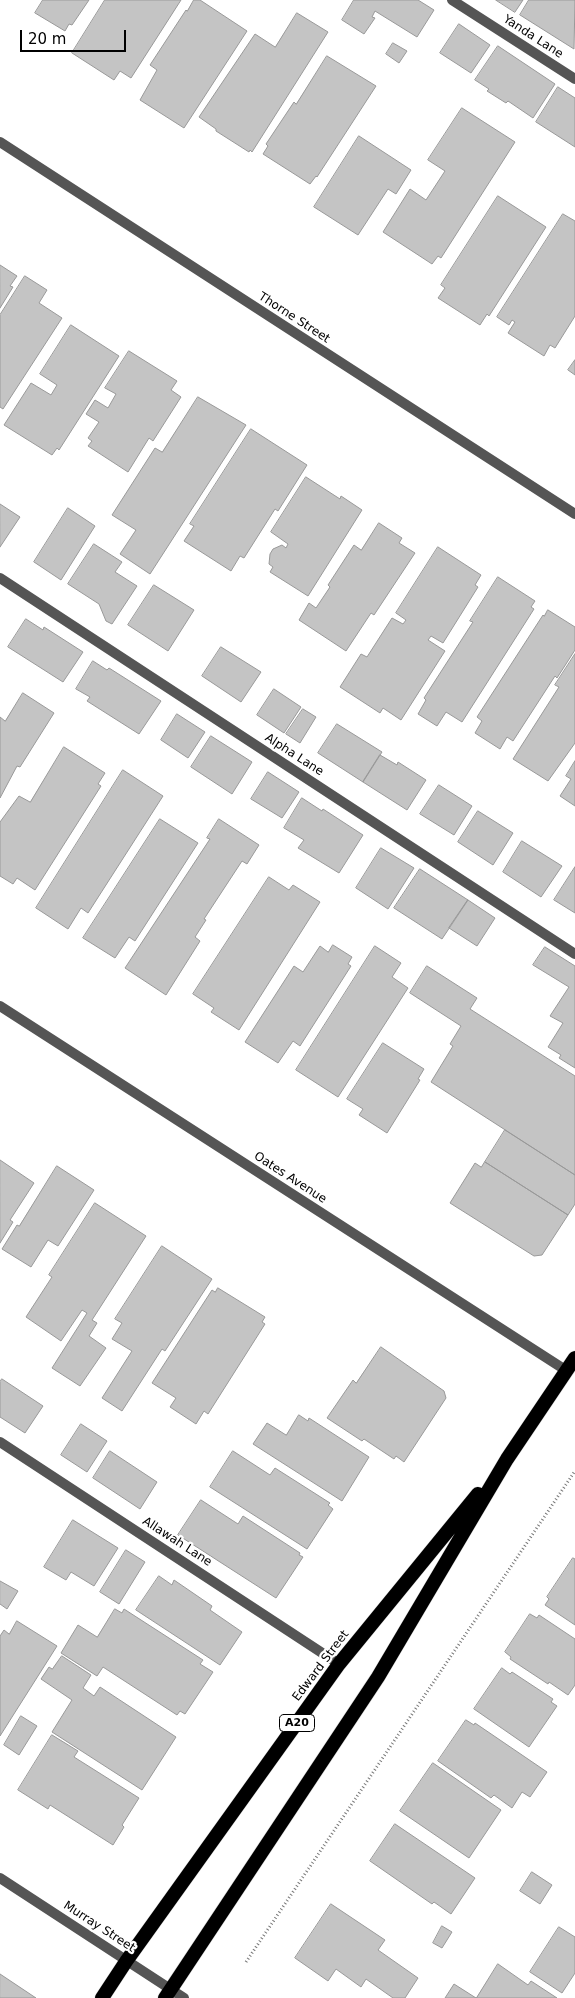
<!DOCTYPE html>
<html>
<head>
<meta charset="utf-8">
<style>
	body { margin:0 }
	#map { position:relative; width:575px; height:1998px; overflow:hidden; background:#fff; font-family:"DejaVu Sans",sans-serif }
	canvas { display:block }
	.scale { position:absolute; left:20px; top:30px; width:106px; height:22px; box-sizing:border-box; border:2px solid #000; border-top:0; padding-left:6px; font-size:15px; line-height:18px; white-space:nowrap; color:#000; -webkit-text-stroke:4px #fff; paint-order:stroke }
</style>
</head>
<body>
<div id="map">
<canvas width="575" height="1998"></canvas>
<div class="scale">20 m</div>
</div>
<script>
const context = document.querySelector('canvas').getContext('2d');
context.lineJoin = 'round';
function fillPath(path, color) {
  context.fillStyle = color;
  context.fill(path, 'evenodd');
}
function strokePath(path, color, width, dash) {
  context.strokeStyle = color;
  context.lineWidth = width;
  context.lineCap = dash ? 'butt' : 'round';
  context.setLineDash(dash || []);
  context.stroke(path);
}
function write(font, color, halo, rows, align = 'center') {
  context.font = font + ' "DejaVu Sans",sans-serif';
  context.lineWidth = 4.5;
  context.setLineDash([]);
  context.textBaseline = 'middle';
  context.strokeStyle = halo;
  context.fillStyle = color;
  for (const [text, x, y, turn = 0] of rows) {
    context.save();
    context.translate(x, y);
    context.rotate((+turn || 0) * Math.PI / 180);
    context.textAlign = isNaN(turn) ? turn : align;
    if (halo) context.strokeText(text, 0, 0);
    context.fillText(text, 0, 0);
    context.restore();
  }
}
const building = new Path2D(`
	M43,0H89L72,25L69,24L65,31L35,13Z
	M105,0H181L131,78L120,71L114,80L72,53Z
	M194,0H200L247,31L184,128L140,100L157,70L150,65L186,10L187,11Z
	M354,0H418L434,10L417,37L375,11L372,17L375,18L364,34L342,20Z
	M496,0H523L515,12Z
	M529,0H575L574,49L520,15Z
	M297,13L328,32L252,152L250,150L249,152L216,131V129L199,117L255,34L275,47Z
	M459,24L490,45L471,73L440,53Z
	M393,43L407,51L399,63L386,54Z
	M498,46L555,84L533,118L508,101L506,103L487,91L489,89L475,80Z
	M327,56L376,86L317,177L316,176L310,184L263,154L268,146L266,144L294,102L296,104Z
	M558,87L575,98V147L536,122Z
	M462,108L515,142L441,258L438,256L432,264L383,232L410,189L426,200L445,171L428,160Z
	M359,136L411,170L396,194L388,189L358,235L314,207Z
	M498,196L546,227L489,316L487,314L480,325L438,298L445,288L441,285Z
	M563,214L575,221V316L555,348L550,345L544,356L508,333L515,322L512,320L509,325L497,317Z
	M0,265L17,276L10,286L13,287L0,308Z
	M25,276L47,290L39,303L62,318L3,409L0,407V315Z
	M71,325L119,356L59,450L57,448L52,455L4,425L31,383L51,395L57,385L40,374Z
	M129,351L177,381L171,390L181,397L153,441L149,438L128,472L88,446L92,441L88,438L99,422L86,414L95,400L108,408L116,394L105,388Z
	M575,360V375L568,370Z
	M198,397L246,425L150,574L120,554L136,530L112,515L155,448L162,452Z
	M251,429L307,465L278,511L275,509L244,558L240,556L231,571L184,541L194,526L190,524Z
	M306,477L340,499L341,496L362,510L308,596L270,572L273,567L269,564L270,554L273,549L282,545L286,548L288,544L271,532Z
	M0,504L20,517L0,547Z
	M68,508L95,526L61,580L34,562Z
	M379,523L402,538L399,543L415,553L374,615L371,613L346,651L299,620L309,603L316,608L330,587L328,585L354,545L361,550Z
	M94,544L122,562L115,572L137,586L112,624L106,621L99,604L68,584Z
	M438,547L481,575L475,585L478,587L443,643L431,636L428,640L445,651L401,720L383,708L380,713L340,687L361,654L367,657L392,618L403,624L406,620L396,613Z
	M498,577L535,601L531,607L534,609L462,722L446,712L437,726L418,714L426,700L424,698L473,622L470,621Z
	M154,585L194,610L168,651L128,625Z
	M548,610L575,627V650L557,678L555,676L513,741L507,737L500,749L475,733L482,721L477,717L543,615L544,616Z
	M26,619L43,630L44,627L83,652L63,682L8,647Z
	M221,647L261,672L241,702L202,676Z
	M575,654V743L548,781L513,759L559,687L555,685Z
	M93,661L107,670L109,668L161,701L139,734L87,701L90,697L76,689Z
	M274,689L301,707L284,733L257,715Z
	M23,693L54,713L20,767L17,766L0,798V717L5,721Z
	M303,709L316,717L300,743L286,734Z
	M177,714L205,732L188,758L161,740Z
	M337,724L382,752L363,782L318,753Z
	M211,736L252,762L232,794L191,767Z
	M64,747L105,773L98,784L101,786L35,890L17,878L13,884L0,876V822L19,796L30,802Z
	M380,755L397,765L398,762L426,780L407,810L363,782Z
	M575,761V806L560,796L571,779L566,776Z
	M123,770L163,796L88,913L81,908L68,929L36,908Z
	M268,772L299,792L282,818L251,799Z
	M439,785L472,806L454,835L420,814Z
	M302,798L322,811L323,809L363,835L339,873L298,848L304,840L284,828Z
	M478,811L513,833L493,865L458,842Z
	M160,819L198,843L135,941L129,937L115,958L83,938Z
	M219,819L259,845L247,864L242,861L204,919L206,920L195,937L200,941L166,995L125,968L210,839L207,838Z
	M522,841L562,866L541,897L503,872Z
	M381,848L414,868L388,909L356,888Z
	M575,867V913L554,900Z
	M420,869L468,900L442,939L394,908Z
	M269,877L289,890L293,885L320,902L239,1030L211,1012L214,1008L193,994Z
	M468,900L495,918L477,946L449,928Z
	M333,945L352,957L348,964L351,966L300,1046L293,1041L278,1063L245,1042L294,966L303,972L320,946L328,952Z
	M375,946L401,963L392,977L408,988L338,1097L296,1070Z
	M545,947L575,966V1068L559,1058L561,1055L548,1047L563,1023L550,1016L569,987L533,965Z
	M427,966L477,998L470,1009L575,1076V1175L431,1082L453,1046L450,1044L461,1026L410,993Z
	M383,1043L424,1069L418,1079L420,1080L387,1133L359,1115L363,1109L347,1099Z
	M505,1130L575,1175V1204L568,1215L485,1162Z
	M0,1160L34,1183L10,1220L13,1222L0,1243Z
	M485,1162L568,1215L542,1255L534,1256L450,1203L475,1163L481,1167Z
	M57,1166L94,1190L58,1246L48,1240L31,1267L2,1249L17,1225L19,1226Z
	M95,1203L146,1236L92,1320L97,1323L89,1336L106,1348L80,1386L52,1368L87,1313L82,1310L61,1341L26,1317L52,1277L49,1275Z
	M162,1246L212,1279L165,1351L162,1349L122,1411L102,1398L132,1351L112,1339L122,1323L115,1319Z
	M218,1288L265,1317L262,1322L265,1324L208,1414L204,1411L196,1424L170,1407L176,1398L152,1383L212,1290L215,1292Z
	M381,1347L444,1391L446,1398L404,1462L396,1456L394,1459L364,1439L362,1441L327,1418L353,1380L356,1383Z
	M2,1379L43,1406L25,1433L0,1417V1382Z
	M299,1415L308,1421L309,1418L369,1457L342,1501L253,1444L267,1423L286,1435Z
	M81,1424L107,1441L87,1472L61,1455Z
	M110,1451L157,1482L140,1509L93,1478Z
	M233,1451L270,1475L275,1468L330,1503L328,1505L333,1509L307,1549L210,1487Z
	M201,1500L238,1524L243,1516L300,1553L299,1555L303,1557L276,1598L178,1535Z
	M73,1520L118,1548L94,1586L71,1572L66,1580L44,1567Z
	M126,1550L145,1562L119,1604L100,1592Z
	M573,1558L575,1559V1625L545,1605L549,1599L547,1597Z
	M159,1576L172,1585L174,1580L212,1606L210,1610L242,1632L220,1665L136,1610Z
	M0,1581L18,1591L7,1609L0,1604Z
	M115,1609L122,1613L124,1609L203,1660L200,1664L213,1672L185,1714L180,1711L177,1715L103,1667L97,1676L61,1653L78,1625L97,1637Z
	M530,1614L537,1618L539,1615L575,1639V1685L568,1695L549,1682L548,1684L510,1659L511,1657L505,1652Z
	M17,1621L57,1646L0,1736V1636L4,1630L9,1634Z
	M62,1656L91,1675L83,1688L94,1696L100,1687L176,1737L142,1790L52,1732L72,1700L41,1679L49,1667L52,1669Z
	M502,1668L510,1674L512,1672L553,1699L551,1702L557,1706L529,1747L474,1709Z
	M21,1716L37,1726L19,1755L4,1745Z
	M466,1720L474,1725L475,1723L547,1772L530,1797L522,1792L512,1808L494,1795L491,1798L438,1761Z
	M52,1735L78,1751L74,1757L139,1798L122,1825L124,1827L113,1845L50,1805L48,1809L18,1790Z
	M433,1763L501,1810L469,1858L400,1811Z
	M395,1824L475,1878L451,1914L434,1902L432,1904L370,1861Z
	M532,1872L552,1885L540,1904L520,1891Z
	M331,1904L385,1940L378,1950L418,1978L405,1998H393L366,1979L361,1987L336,1969L328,1981L295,1958Z
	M442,1926L452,1932L442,1948L433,1943Z
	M559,1927L575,1937V1973L562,1993L530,1972Z
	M498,1964L528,1985L531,1981L557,1998H445L454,1984L476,1998Z
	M0,1974L36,1998H0Z`);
const path = new Path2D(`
	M246,1962L575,1471`);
const service = new Path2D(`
	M452,0L575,79
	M0,578L575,954
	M0,1442L339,1664`);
const minor = new Path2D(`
	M0,142L575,514
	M0,1006L567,1371
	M0,1878L184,1998`);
const trunk = new Path2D(`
	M102,1998L127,1960L339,1664L478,1494
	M165,1998L378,1677L507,1459L575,1358`);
const shields = [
	[297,1723,35]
];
const shieldNames = [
	["A20",297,1723]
];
const streetNames = [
	["Yanda Lane",533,37,33],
	["Thorne Street",294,318,33],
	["Alpha Lane",294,755,33],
	["Oates Avenue",290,1178,33],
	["Allawah Lane",177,1542,33],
	["Edward Street",321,1666,-53],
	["Murray Street",99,1927,33]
];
fillPath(building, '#c4c4c4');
strokePath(building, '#999', 1);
strokePath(trunk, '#dbdbdb', 15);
strokePath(path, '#777', 3, [1, 2.5]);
strokePath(service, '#555', 10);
strokePath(minor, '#555', 10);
strokePath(trunk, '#000', 14);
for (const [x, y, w] of shields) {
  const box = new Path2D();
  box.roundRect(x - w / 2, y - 8.5, w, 17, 4);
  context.fillStyle = '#fff';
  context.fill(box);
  strokePath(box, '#000', 1);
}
write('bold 11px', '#000', null, shieldNames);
write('12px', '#000', '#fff', streetNames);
</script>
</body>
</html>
